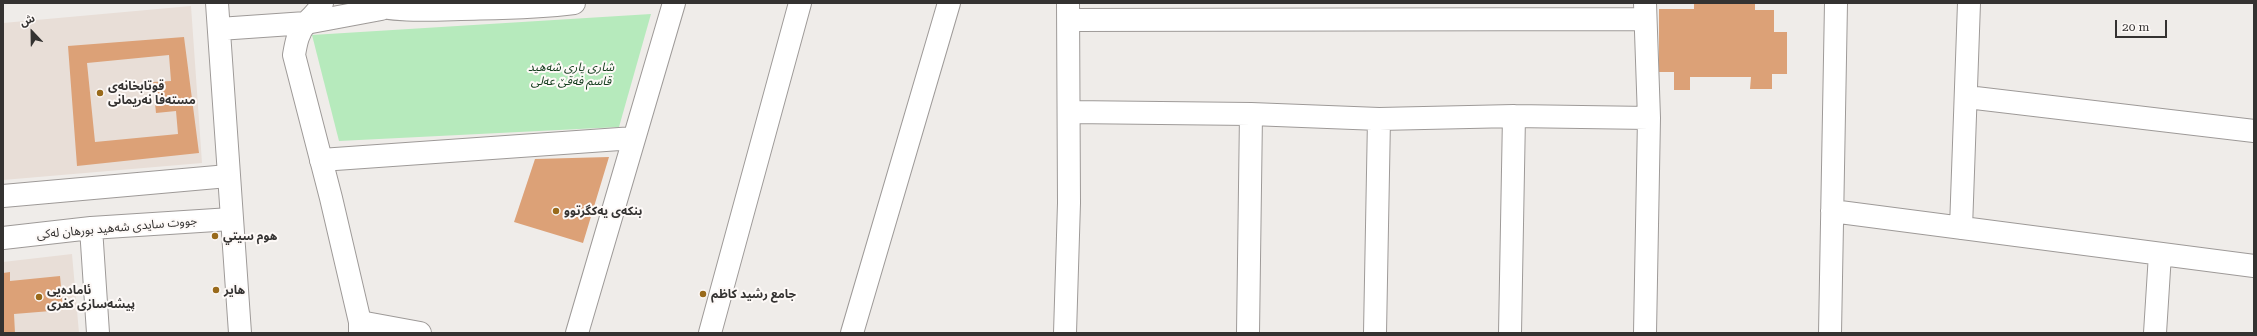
<!DOCTYPE html>
<html>
<head>
<meta charset="utf-8">
<style>
	body { margin:0 }
	#map { position:relative; width:2257px; height:336px; overflow:hidden; background:#efece9; font-family:"Roboto Serif","Noto Sans Arabic",serif }
	canvas { display:block }
	.frame { position:absolute; inset:0; border:4px solid #343231; pointer-events:none }
	.north { position:absolute; left:12px; top:12px; width:40px; height:40px; -webkit-text-stroke:3px #fdf9f7; paint-order:stroke; rotate:338deg; font-size:11px; font-weight:700; line-height:16px; text-align:center; color:#343231 }
	.north::after { content:''; display:block; margin:auto; width:14px; height:18px; background:#343231; clip-path:polygon(50% 0,100% 100%,50% 72%,0 100%) }
	.scale { position:absolute; left:2115px; top:20px; width:52px; height:18px; box-sizing:border-box; border:2px solid #343231; border-top:0; padding-left:5px; font-size:12px; line-height:14px; white-space:nowrap; color:#343231; -webkit-text-stroke:3px #fdf9f7; paint-order:stroke }
</style>
</head>
<body>
<div id="map">
<canvas width="2257" height="336"></canvas>
<div class="frame"></div>
<div class="north">ش</div>
<div class="scale">20 m</div>
</div>
<script>
const context = document.querySelector('canvas').getContext('2d');
context.lineJoin = 'round';
function fillPath(path, color) {
  context.fillStyle = color;
  context.fill(path, 'evenodd');
}
function strokePath(path, color, width, dash) {
  context.strokeStyle = color;
  context.lineWidth = width;
  context.lineCap = dash ? 'butt' : 'round';
  context.setLineDash(dash || []);
  context.stroke(path);
}
function write(font, color, halo, rows, align = 'center') {
  context.font = font + ' "Roboto Serif","Noto Sans Arabic",serif';
  context.lineWidth = 4;
  context.setLineDash([]);
  context.textBaseline = 'middle';
  context.strokeStyle = halo;
  context.fillStyle = color;
  for (const [text, x, y, turn = 0] of rows) {
    context.save();
    context.translate(x, y);
    context.rotate((+turn || 0) * Math.PI / 180);
    context.textAlign = isNaN(turn) ? turn : align;
    if (halo) context.strokeText(text, 0, 0);
    context.fillText(text, 0, 0);
    context.restore();
  }
}
const built = new Path2D(`
	M191,6L202,163L3,180V23Z
	M72,254L79,333H3V262Z`);
const green = new Path2D(`
	M651,14L619,127L339,141L312,35Z`);
const building = new Path2D(`
	M1694,3H1755V10H1774V32H1787V74H1772V89H1750L1751,77H1690V90H1674V72H1659V9H1694Z
	M184,37L199,153L77,166L68,46ZM169,55L171,81L153,82L156,113L176,111L178,134L95,142L87,63Z
	M609,157L583,243L514,222L535,159Z
	M10,272V281L60,276L63,310L14,314L15,333H3V273Z`);
const minor = new Path2D(`
	M361,3C394,12 428,10 461,9C499,8 536,8 574,3
	M1069,20L1644,19
	M306,23L381,9
	M1967,97L2254,131
	M1070,112L1251,114L1379,119L1514,116L1649,118
	M321,160L634,138
	M3,196L228,176
	M1832,211L2254,266
	M91,228L98,333
	M1961,228L1969,3
	M3,238L91,228L231,219
	M360,322L420,333
	M577,333L674,3
	M710,333L800,3
	M852,333L949,3
	M1065,333L1069,203L1068,3
	M1248,333L1251,114
	M1375,333L1379,119
	M1510,333L1514,116
	M1645,333L1649,118L1645,3
	M1830,333L1836,3
	M2155,333L2160,254`);
const major = new Path2D(`
	M217,3L240,333
	M322,3C318,13 313,15 306,23C298,32 296,43 294,55L331,198L360,322V333
	M219,29L306,23`);
const markers = [
	[100,93,4,"#996a1b"],
	[556,211,4,"#996a1b"],
	[215,236,4,"#996a1b"],
	[216,290,4,"#996a1b"],
	[703,294,4,"#996a1b"],
	[39,297,4,"#996a1b"]
];
const parkNames = [
	["شاری یاری شەهید",571,67],
	["قاسم فەقێ عەلی",571,81]
];
const poiNames = [
	["قوتابخانەی",108,86],
	["مستەفا نەریمانی",108,100],
	["بنکەی یەکگرتوو",564,211],
	["هوم سيتي",223,236],
	["ئامادەیی",47,290],
	["پیشەسازی کفری",47,304],
	["هاير",224,290],
	["جامع رشيد كاظم",711,294]
];
const streetNames = [
	["جووت سایدی شەهید بورهان لەکی",117,228,-5]
];
fillPath(built, '#e8ded7');
fillPath(green, '#b6eabc');
fillPath(building, '#dca177');
strokePath(minor, '#9e9a98', 24);
strokePath(major, '#9e9a98', 24);
strokePath(minor, '#fff', 22);
strokePath(major, '#fff', 22);
for (const [x, y, r, color] of markers) {
  const dot = new Path2D();
  dot.arc(x, y, r, 0, 2 * Math.PI);
  context.fillStyle = color;
  context.fill(dot);
  strokePath(dot, '#fdf9f7', 1.5);
}
write('italic 12px', '#133c1c', '#fdf9f7', parkNames);
write('bold 12px', '#343231', '#fdf9f7', poiNames, 'left');
write('12px', '#343231', '#fdf9f7', streetNames);
</script>
</body>
</html>
